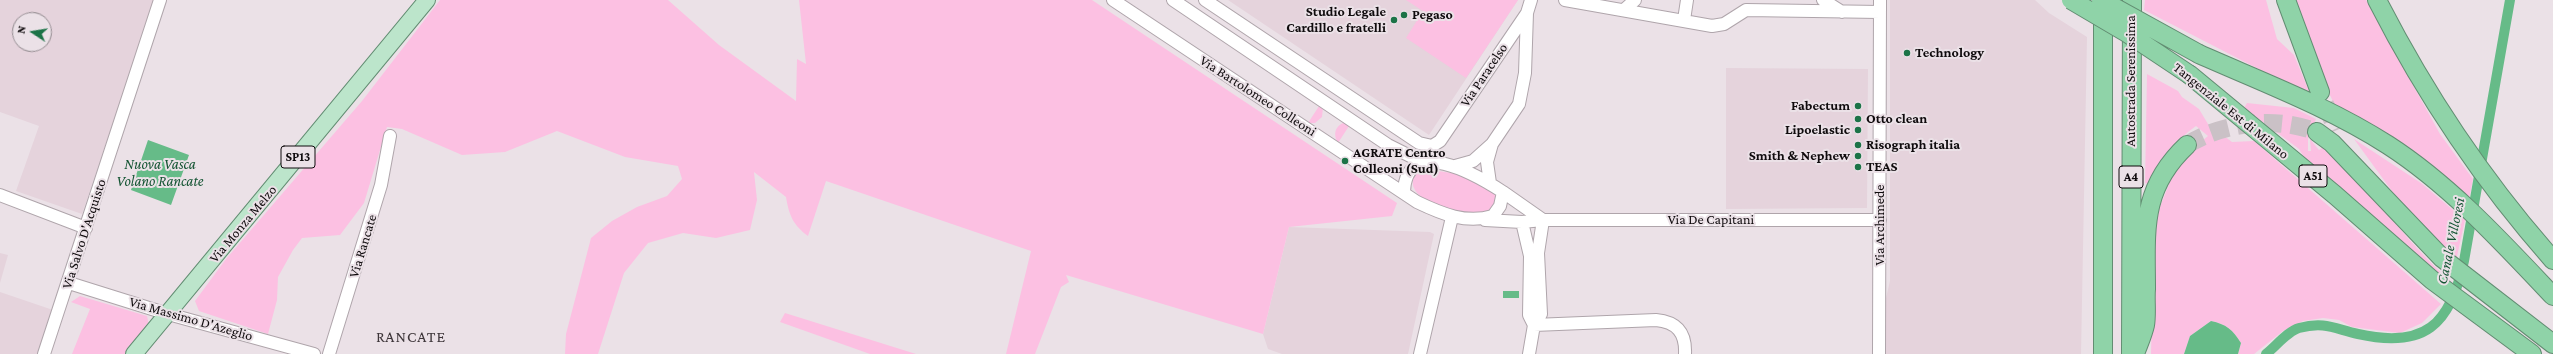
<!DOCTYPE html>
<html>
<head>
<meta charset="utf-8">
<style>
	body { margin:0 }
	#map { position:relative; width:2553px; height:354px; overflow:hidden; background:#ebe1e7; font-family:"Crimson Pro",serif }
	canvas { display:block }
	.north { position:absolute; left:12px; top:12px; width:40px; height:40px; box-sizing:border-box; background:#ebe1e7; border:1px solid #938b90; border-radius:50%; rotate:282deg; font-size:11px; font-weight:700; line-height:16px; text-align:center; color:#0f0b0d }
	.north::after { content:''; display:block; margin:auto; width:14px; height:18px; background:#1c7347; clip-path:polygon(50% 0,100% 100%,50% 72%,0 100%) }
</style>
</head>
<body>
<div id="map">
<canvas width="2553" height="354"></canvas>
<div class="north">N</div>
</div>
<script>
const context = document.querySelector('canvas').getContext('2d');
context.lineJoin = 'round';
function fillPath(path, color) {
  context.fillStyle = color;
  context.fill(path, 'evenodd');
}
function strokePath(path, color, width, dash) {
  context.strokeStyle = color;
  context.lineWidth = width;
  context.lineCap = dash ? 'butt' : 'round';
  context.setLineDash(dash || []);
  context.stroke(path);
}
function write(font, color, halo, rows, align = 'center') {
  context.font = font + ' "Crimson Pro",serif';
  context.lineWidth = 4;
  context.setLineDash([]);
  context.textBaseline = 'middle';
  context.strokeStyle = halo;
  context.fillStyle = color;
  for (const [text, x, y, turn = 0] of rows) {
    context.save();
    context.translate(x, y);
    context.rotate((+turn || 0) * Math.PI / 180);
    context.textAlign = isNaN(turn) ? turn : align;
    if (halo) context.strokeText(text, 0, 0);
    context.fillText(text, 0, 0);
    context.restore();
  }
}
const built = new Path2D(`
	M0,0H155L82,214L16,191L39,126L0,112ZM20,20H44V44H20Z
	M1228,0H1518L1429,135Z
	M1890,0H2035L2049,13L2087,37L2081,354H1886V298L1890,281Z
	M1726,68L1868,69L1867,208L1726,209Z
	M1289,227L1430,232L1434,234L1408,354H1282L1268,349L1263,334Z
	M0,253L8,255L0,283Z
	M0,292L53,310L37,354H0Z`);
const green = new Path2D(`
	M440,0H668L719,45L796,101L797,59L806,64L799,0H1092L1397,203L1392,216L1289,227L1263,334L1066,275L1069,282L1061,287L1035,354H1006L1031,251L826,181L808,236C793,225 789,215 786,197L754,172L757,200L750,230L716,238L683,233L648,243L624,273L598,354H565L566,334L591,238L612,221L637,207L667,196L682,179L678,166L625,157L557,131L505,152L462,155L402,129L387,127L364,203L340,235L302,238L293,250L278,277L277,300L268,334L199,311L195,301L226,259L362,101Z
	M1406,0H1518L1466,78L1406,38L1423,11Z
	M2145,0H2266L2277,39L2294,55L2311,96L2144,10Z
	M2292,0H2366L2440,134L2473,179L2469,200L2337,109L2316,68Z
	M2147,74L2178,91L2182,97L2199,109L2208,124L2232,142L2254,141L2441,304L2422,323L2400,333L2352,327L2339,320L2323,318L2303,321L2283,331L2254,354H2238L2241,343C2233,330 2226,324 2211,321L2190,336L2184,354H2151L2154,222L2173,174L2187,153L2208,136L2196,126C2175,141 2159,161 2148,184L2145,183Z
	M1321,103L1323,107L1322,117L1315,123H1308Z
	M2247,103L2294,108L2316,119L2308,138V151H2311L2310,139L2319,150L2322,148L2315,139C2367,181 2402,240 2453,283L2451,288L2310,167L2299,149L2244,108Z
	M1347,122L1351,123L1338,143C1332,133 1336,124 1347,122Z
	M2354,139L2421,183L2465,220L2456,261L2405,209Z
	M1425,169L1458,174L1495,192L1498,199L1491,212C1474,218 1421,207 1414,188C1412,184 1413,180 1414,175Z
	M80,296L147,316L149,325L125,354H72L90,309L71,302Z
	M785,313L916,354H870L780,322Z`);
const water = new Path2D(`
	M148,140L189,155L171,205L131,190Z
	M1503,291H1519V298H1503Z
	M2211,321C2226,324 2233,330 2241,343L2238,354H2184L2190,336Z`);
const canal = new Path2D(`
	M2266,354C2275,347 2288,331 2299,328C2325,321 2335,329 2358,334C2425,349 2450,325 2464,261L2510,0`);
const highwayTunnel = new Path2D(`
	M2325,104L2337,130
	M2187,145C2223,122 2277,116 2317,132`);
const minor = new Path2D(`
	M1113,0L1417,202C1442,214 1466,224 1493,216L1500,206L1503,192C1477,175 1406,134 1404,192
	M1173,0L1388,145L1424,163
	M1205,0L1419,143L1432,146L1440,141L1527,13L1531,0
	M1565,0L1712,26L1724,24L1746,10L1880,12
	M1823,0L1842,12
	M1625,9L1635,0
	M1684,20L1687,0
	M1455,166L1473,161L1492,144L1519,104L1525,73L1527,13
	M1490,183L1487,162L1492,144
	M1503,192L1543,220
	M0,195L86,228
	M1485,220L1522,222L1543,220H1880
	M1522,222L1530,256L1529,315L1534,325
	M69,283L168,314L314,354
	M1534,325L1541,314L1538,253L1543,220
	M44,354L160,0
	M329,354L381,185L390,136
	M1420,354L1452,217
	M1529,354L1534,325L1656,320C1677,322 1686,333 1685,354
	M1879,354L1880,0`);
const major = new Path2D(`
	M134,354L427,0`);
const highway = new Path2D(`
	M2286,0L2320,92
	M2377,0C2425,94 2483,181 2553,260
	M2199,54C2262,82 2329,107 2388,145C2450,185 2502,242 2553,296
	M2190,75L2335,195L2432,280L2532,354
	M2317,132L2332,143L2442,258L2553,344
	M2136,351C2139,343 2143,334 2145,325C2147,314 2145,300 2146,289C2146,231 2140,189 2187,145
	M2103,354V5
	M2131,354L2132,0`);
const highwayBridge = new Path2D(`
	M2071,0L2127,33L2190,75
	M2101,0L2199,54`);
const markers = [
	[1404,15,4,"#1c7347"],
	[1394,20,4,"#1c7347"],
	[1907,53,4,"#1c7347"],
	[1858,106,4,"#1c7347"],
	[1858,119,4,"#1c7347"],
	[1858,130,4,"#1c7347"],
	[1858,145,4,"#1c7347"],
	[1858,156,4,"#1c7347"],
	[1345,161,4,"#1c7347"],
	[1858,167,4,"#1c7347"]
];
const shields = [
	[298,157,34],
	[2313,176,28],
	[2131,177,24]
];
const shieldNames = [
	["SP13",298,157],
	["A51",2313,176],
	["A4",2131,177]
];
const poiNames = [
	["Studio Legale",1386,12,"right"],
	["Cardillo e fratelli",1386,28,"right"],
	["Pegaso",1412,15],
	["Technology",1915,53],
	["Fabectum",1850,106,"right"],
	["Otto clean",1866,119],
	["Lipoelastic",1850,130,"right"],
	["Risograph italia",1866,145],
	["AGRATE Centro",1353,153],
	["Colleoni (Sud)",1353,169],
	["Smith & Nephew",1850,156,"right"],
	["TEAS",1866,167]
];
const streetNames = [
	["Via Paracelso",1484,75,-56],
	["Autostrada Serenissima",2131,81,-90],
	["Via Bartolomeo Colleoni",1258,96,33],
	["Tangenziale Est di Milano",2231,111,39],
	["Via De Capitani",1711,220],
	["Via Monza Melzo",243,224,-50],
	["Via Archimede",1880,225,-90],
	["Via Salvo D'Acquisto",84,234,-72],
	["Via Rancate",363,246,-73],
	["Via Massimo D'Azeglio",191,319,16]
];
const waterNames = [
	["Nuova Vasca",160,164],
	["Volano Rancate",160,181],
	["Canale Villoresi",2451,241,-78]
];
const quarterNames = [
	["RANCATE",411,337]
];
fillPath(built, '#e5d3dc');
fillPath(green, '#fcc0e2');
fillPath(water, '#6b8');
strokePath(canal, '#6b8', 10);
strokePath(highwayTunnel, '#cac1c6', 18, [18, 9]);
strokePath(minor, '#afa5ab', 14);
strokePath(major, '#628d72', 18);
strokePath(highway, '#628d72', 20);
strokePath(minor, '#fff', 12);
strokePath(major, '#bce5cb', 16);
strokePath(highway, '#8fd3a8', 18);
strokePath(highwayBridge, '#628d72', 20, []);
strokePath(highwayBridge, '#8fd3a8', 18);
for (const [x, y, r, color] of markers) {
  const dot = new Path2D();
  dot.arc(x, y, r, 0, 2 * Math.PI);
  context.fillStyle = color;
  context.fill(dot);
  strokePath(dot, '#ebe1e7', 1.5);
}
for (const [x, y, w] of shields) {
  const box = new Path2D();
  box.roundRect(x - w / 2, y - 11, w, 22, 3);
  context.fillStyle = '#ebe1e7';
  context.fill(box);
  strokePath(box, '#0f0b0d', 1);
}
write('bold 13px', '#0f0b0d', null, shieldNames);
write('bold 14px', '#0f0b0d', '#ebe1e7', poiNames, 'left');
write('14px', '#0f0b0d', '#ebe1e7', streetNames);
write('italic 15px', '#155534', '#ebe1e7', waterNames);
context.letterSpacing = '1px';
write('16px', '#3e363a', '#ebe1e7', quarterNames);
context.letterSpacing = '0px';
</script>
</body>
</html>
